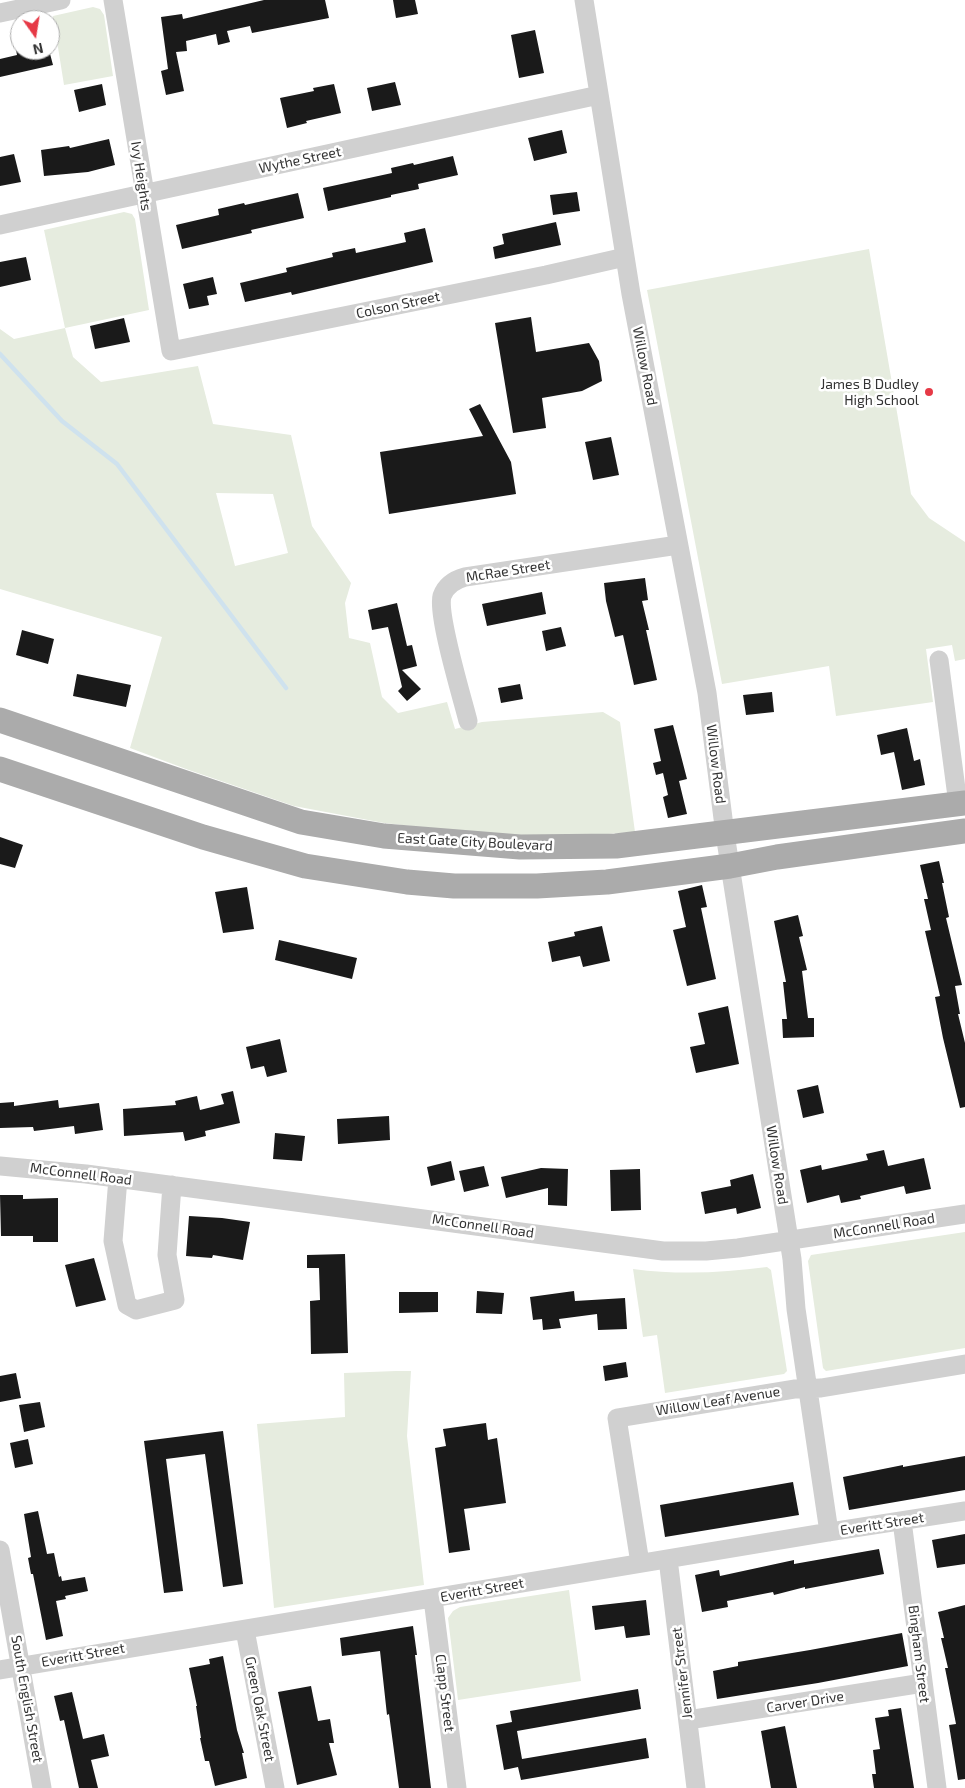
<!DOCTYPE html>
<html>
<head>
<meta charset="utf-8">
<style>
	body { margin:0 }
	#map { position:relative; width:965px; height:1788px; overflow:hidden; background:#fff; font-family:"Exo 2",sans-serif }
	canvas { display:block }
	.north { position:absolute; left:10px; top:10px; width:50px; height:50px; box-sizing:border-box; background:#fff; border:1px solid #adadad; border-radius:50%; rotate:167deg; font-size:14px; font-weight:700; line-height:20px; text-align:center; color:#333 }
	.north::after { content:''; display:block; margin:auto; width:18px; height:22px; background:#e63946; clip-path:polygon(50% 0,100% 100%,50% 72%,0 100%) }
</style>
</head>
<body>
<div id="map">
<canvas width="965" height="1788"></canvas>
<div class="north">N</div>
</div>
<script>
const context = document.querySelector('canvas').getContext('2d');
context.lineJoin = 'round';
function fillPath(path, color) {
  context.fillStyle = color;
  context.fill(path, 'evenodd');
}
function strokePath(path, color, width, dash) {
  context.strokeStyle = color;
  context.lineWidth = width;
  context.lineCap = dash ? 'butt' : 'round';
  context.setLineDash(dash || []);
  context.stroke(path);
}
function write(font, color, halo, rows, align = 'center') {
  context.font = font + ' "Exo 2",sans-serif';
  context.lineWidth = 5;
  context.setLineDash([]);
  context.textBaseline = 'middle';
  context.strokeStyle = halo;
  context.fillStyle = color;
  for (const [text, x, y, turn = 0] of rows) {
    context.save();
    context.translate(x, y);
    context.rotate((+turn || 0) * Math.PI / 180);
    context.textAlign = isNaN(turn) ? turn : align;
    if (halo) context.strokeText(text, 0, 0);
    context.fillText(text, 0, 0);
    context.restore();
  }
}
const green = new Path2D(`
	M93,7L100,9L104,15L113,76L64,85L53,16Z
	M124,212L132,214L135,219L149,310L65,328L73,357L101,382L198,366L213,424L291,435L312,526L351,583L345,603L349,638L370,643L382,697L398,713L447,702L455,729L482,722L603,712L620,722L635,832L568,837L494,835L384,823L294,806L186,769L130,748L162,637L0,589V329L14,339L65,328L44,230ZM216,493L273,494L288,553L235,566Z
	M869,249L911,494L929,518L965,542V659L955,661L952,645L926,649L933,702L836,716L829,666L722,684L647,290Z
	M965,1232V1348L826,1371L823,1368L808,1261L811,1255Z
	M767,1267L771,1270L787,1371L784,1374L665,1393L657,1335L643,1337L633,1269C678,1275 722,1273 767,1267Z
	M396,1371H411L407,1436L424,1585L274,1608L257,1424L345,1417L344,1373Z
	M569,1590L581,1681L458,1700L448,1618L453,1611L460,1607Z`);
const stream = new Path2D(`
	M0,354L62,421L117,464L286,688`);
const building = new Path2D(`
	M264,0H325L329,18L252,33L250,26L227,31L230,42L218,45L216,34L186,41L187,51L176,52L184,91L166,95L161,71L168,69L161,17L182,14L183,19Z
	M393,0H415L418,14L396,18Z
	M535,30L544,73L519,78L511,35Z
	M16,50H49L53,65L0,77V59L17,55Z
	M395,82L401,105L372,111L367,88Z
	M102,84L106,105L79,112L74,90Z
	M334,84L341,113L306,121L307,123L287,128L280,98L314,91L313,88Z
	M562,130L567,153L534,161L528,138Z
	M109,139L115,165L88,172L44,176L41,150L69,146L70,148Z
	M14,154L21,182L0,186V157Z
	M453,156L458,175L418,184L419,189L391,195V197L328,211L323,188L392,173L391,168L413,163L414,165Z
	M577,192L580,211L553,215L550,195Z
	M298,193L304,218L251,230L252,233L182,249L176,225L219,215L218,209L244,203L245,205Z
	M556,222L561,245L495,259L493,247L504,244L502,234Z
	M425,228L433,262L292,295L291,292L245,302L240,283L287,272L286,268L333,257L332,253L355,248L356,253L406,242L404,233Z
	M26,257L31,280L0,287V262Z
	M213,277L217,294L207,296L209,305L189,309L183,284Z
	M531,317L536,352L589,343L599,361L602,381L582,391L542,398L546,428L513,433L495,323Z
	M124,318L130,342L95,349L90,326Z
	M480,404L511,462L516,494L389,514L380,452L483,436L469,409Z
	M611,437L619,475L593,480L585,442Z
	M645,578L648,600L642,601L649,630H646L657,680L634,685L623,635L615,637L606,601L604,583Z
	M542,592L546,614L487,626L482,604Z
	M397,603L407,646L412,645L417,666L402,670L421,689L407,701L398,691L402,687L388,627L372,630L368,610Z
	M561,627L566,646L546,651L542,631Z
	M22,630L54,639L48,664L16,655Z
	M77,674L131,685L126,707L73,696Z
	M520,684L523,699L501,703L498,688Z
	M772,692L774,712L746,715L743,695Z
	M673,725L687,779L679,781L687,814L668,818L663,797L668,795L663,773L656,775L653,763L661,761L654,729Z
	M907,728L914,761L920,759L925,785L902,790L894,752L881,755L877,735Z
	M0,837L23,845L15,868L0,864Z
	M939,861L944,883H942L949,917L946,918L962,985L955,986L960,1014H958L965,1043V1107L960,1108L943,1038L935,997L940,996L925,931L931,930L924,899H928L920,865Z
	M702,885L707,907L701,908L716,979L687,986L673,930L686,927L678,891Z
	M247,887L254,929L223,933L215,892Z
	M798,915L803,936L799,937L807,970L802,971L808,1018H814V1037L783,1038L782,1019H787L783,982H786L774,921Z
	M602,926L610,961L583,967L580,956L552,962L548,942L575,936L574,932Z
	M279,940L357,958L352,979L275,960Z
	M728,1006L739,1064L696,1073L690,1047L705,1044L698,1013Z
	M280,1039L287,1072L267,1077L264,1066L251,1069L246,1047Z
	M818,1085L824,1113L803,1118L797,1090Z
	M233,1091L240,1123L205,1131L206,1136L185,1141L183,1132L124,1136L123,1109L176,1105L175,1101L197,1096L200,1110L224,1104L221,1094Z
	M58,1100L59,1108L99,1103L103,1130L75,1134L74,1126L34,1131L33,1127L0,1128V1103L14,1102V1106Z
	M389,1116L390,1140L338,1144L337,1119Z
	M275,1133L305,1136L302,1161L273,1159Z
	M884,1150L888,1166L924,1158L931,1189L906,1194L904,1186L860,1196L861,1199L841,1203L839,1195L807,1203L800,1170L821,1165L822,1170L868,1160L866,1154Z
	M451,1161L455,1180L431,1186L427,1167Z
	M484,1166L489,1186L464,1192L459,1171Z
	M541,1168L568,1169L567,1206L548,1205V1188L506,1198L501,1177Z
	M640,1169L641,1210L611,1211L610,1170Z
	M753,1174L761,1208L737,1214L736,1208L705,1214L701,1192L731,1186L730,1180Z
	M0,1195H23V1199L58,1198V1242H33V1236H1Z
	M189,1216L222,1218L250,1222L243,1260L213,1255L212,1258L186,1256Z
	M345,1254L348,1353L311,1354L310,1301L320,1300L319,1268H307V1255Z
	M94,1258L106,1300L76,1307L65,1265Z
	M477,1291L504,1293L502,1314L476,1313Z
	M574,1291L575,1301L625,1298L627,1329L598,1330L597,1314L559,1319L561,1328L543,1330L542,1319L533,1320L530,1297Z
	M399,1292H438V1312L399,1313Z
	M626,1362L628,1377L605,1381L603,1366Z
	M16,1373L21,1398L0,1402V1376Z
	M40,1402L45,1427L24,1432L19,1405Z
	M486,1423L488,1440L497,1438L506,1503L464,1509L470,1550L449,1553L435,1448L446,1446L443,1429Z
	M223,1431L243,1584L223,1587L205,1454L166,1459L183,1591L164,1593L144,1441Z
	M28,1439L33,1464L15,1468L10,1443Z
	M965,1456V1490L849,1510L843,1477L903,1465V1467Z
	M793,1482L799,1515L665,1537L660,1505Z
	M38,1511L47,1554L54,1553L59,1577L61,1576L62,1581L85,1577L88,1591L65,1596L66,1599L56,1601L63,1636L46,1640L33,1574H31L28,1558L31,1557L24,1514Z
	M965,1534V1564L937,1568L932,1540Z
	M879,1549L884,1574L805,1589V1587L774,1595L773,1592L727,1601L728,1607L702,1612L695,1575L719,1570L720,1576L794,1560V1564Z
	M646,1600L650,1635L626,1638L624,1626L595,1630L592,1606Z
	M965,1605V1779L958,1780L949,1725L956,1724L945,1668H948L941,1638H944L938,1612Z
	M413,1626L417,1655H415L431,1788H399L389,1714L387,1715L380,1651L342,1656L340,1638Z
	M902,1633L908,1666L818,1683L717,1699L713,1671L738,1666V1662L810,1650Z
	M223,1656L237,1730L244,1753H242L247,1778L215,1786L209,1761H205L200,1738H201L196,1706H197L189,1668L210,1664L209,1659Z
	M311,1686L318,1721L330,1719L334,1743H329L337,1775L297,1785L278,1692Z
	M638,1689L641,1709L517,1731L522,1759L646,1738L649,1758L521,1780L518,1767L504,1770L496,1725L512,1722L510,1711Z
	M72,1692L83,1739L104,1734L109,1756L91,1760L98,1788H79L64,1720L60,1721L54,1696Z
	M901,1708L914,1788H874L872,1774H876L873,1750L880,1749L875,1718L889,1716L888,1710Z
	M785,1726L797,1788H771L761,1731Z`);
const minor = new Path2D(`
	M113,0L171,351L546,275L625,257
	M584,0L631,294L707,693L725,834L792,1259L796,1309L829,1532
	M0,13L61,0
	M0,225L599,95
	M939,660L958,804
	M468,721C462,697 437,615 442,596C446,585 454,580 465,577L678,545
	M0,1166L86,1174L663,1251H706L738,1248L965,1214
	M118,1178L113,1241L127,1305L136,1310L175,1300L167,1255L172,1185
	M902,1521L937,1788
	M0,1550L42,1788
	M668,1559L696,1788
	M640,1563L617,1418L794,1389L821,1388L965,1364
	M433,1599L457,1788
	M245,1630L275,1788
	M0,1670L829,1532L965,1511
	M688,1720L923,1683`);
const major = new Path2D(`
	M0,720L301,822L384,836L520,847L616,846L965,803
	M0,769L203,837L305,866L407,882L454,886H537L607,882L730,866L777,857L965,831`);
const markers = [
	[929,392,5,"#e63946"]
];
const streetNames = [
	["Wythe Street",300,160,-12],
	["Ivy Heights",141,176,81],
	["Colson Street",398,305,-12],
	["Willow Road",645,366,79],
	["McRae Street",508,571,-9],
	["Willow Road",716,764,83],
	["East Gate City Boulevard",475,842,3],
	["Willow Road",777,1165,81],
	["McConnell Road",81,1174,7],
	["McConnell Road",483,1226,8],
	["McConnell Road",884,1226,-9],
	["Willow Leaf Avenue",718,1401,-9],
	["Everitt Street",882,1524,-9],
	["Everitt Street",482,1590,-10],
	["Bingham Street",919,1654,83],
	["Everitt Street",83,1655,-10],
	["Jennifer Street",682,1673,-97],
	["Clapp Street",445,1693,83],
	["South English Street",27,1699,80],
	["Carver Drive",805,1702,-9],
	["Green Oak Street",260,1709,79]
];
const poiNames = [
	["James B Dudley",919,384],
	["High School",919,400]
];
fillPath(green, '#e6ecdf');
strokePath(stream, '#cfe2ee', 4.5);
fillPath(building, '#1a1a1a');
strokePath(minor, '#d0d0d0', 19);
strokePath(major, '#ababab', 25);
for (const [x, y, r, color] of markers) {
  const dot = new Path2D();
  dot.arc(x, y, r, 0, 2 * Math.PI);
  context.fillStyle = color;
  context.fill(dot);
  strokePath(dot, '#fff', 2);
}
write('14px', '#333', '#fff', streetNames);
write('14px', '#333', '#fff', poiNames, 'right');
</script>
</body>
</html>
